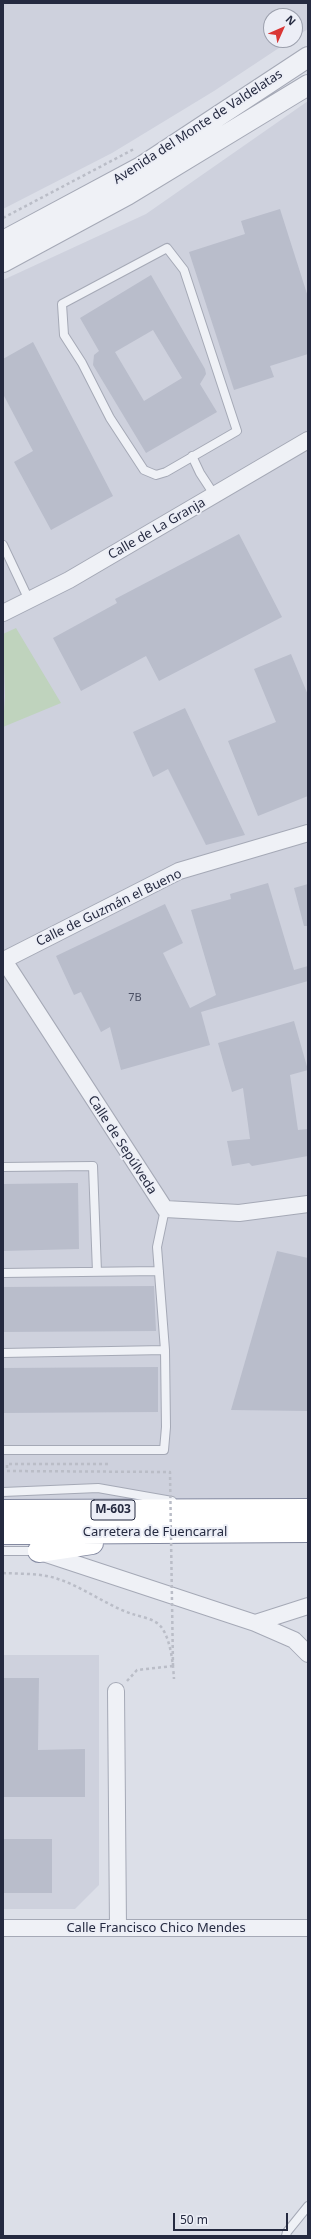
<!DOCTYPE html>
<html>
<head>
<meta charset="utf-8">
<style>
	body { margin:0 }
	#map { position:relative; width:311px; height:2239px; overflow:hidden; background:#dcdfe8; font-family:"Noto Sans",sans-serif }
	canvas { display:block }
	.frame { position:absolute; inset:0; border:4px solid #252a40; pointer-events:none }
	.north { position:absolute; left:263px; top:8px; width:40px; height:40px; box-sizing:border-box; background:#eceef6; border:1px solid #9ca0ad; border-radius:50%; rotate:45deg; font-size:11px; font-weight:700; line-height:16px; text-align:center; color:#252a40 }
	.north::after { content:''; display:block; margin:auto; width:14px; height:18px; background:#da3635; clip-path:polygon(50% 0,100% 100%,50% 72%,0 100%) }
	.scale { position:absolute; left:173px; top:2213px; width:115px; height:18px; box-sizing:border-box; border:2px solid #252a40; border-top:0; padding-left:5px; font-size:12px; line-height:14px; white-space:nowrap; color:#252a40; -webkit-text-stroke:3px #eceef6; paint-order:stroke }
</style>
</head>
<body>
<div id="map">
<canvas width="311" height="2239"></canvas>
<div class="frame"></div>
<div class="north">N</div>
<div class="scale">50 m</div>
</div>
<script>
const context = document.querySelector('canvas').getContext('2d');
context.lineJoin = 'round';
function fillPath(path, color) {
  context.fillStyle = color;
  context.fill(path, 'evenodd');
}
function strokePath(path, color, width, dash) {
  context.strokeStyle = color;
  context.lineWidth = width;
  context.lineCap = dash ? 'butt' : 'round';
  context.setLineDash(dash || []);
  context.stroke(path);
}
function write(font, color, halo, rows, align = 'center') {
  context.font = font + ' "Noto Sans",sans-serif';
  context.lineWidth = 4;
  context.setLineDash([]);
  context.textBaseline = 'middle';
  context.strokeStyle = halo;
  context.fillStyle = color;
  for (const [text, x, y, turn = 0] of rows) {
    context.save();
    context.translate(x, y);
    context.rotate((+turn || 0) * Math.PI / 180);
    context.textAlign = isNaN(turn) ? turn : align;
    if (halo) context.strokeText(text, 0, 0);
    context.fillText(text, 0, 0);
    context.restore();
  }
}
const built = new Path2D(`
	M3,3H308V29L295,37V16H271V40H291L214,91L112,153L3,209Z
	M308,101V1512L3,1513V280L146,214Z
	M3,1655H99V1885L75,1909H3Z`);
const green = new Path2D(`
	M16,628L61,703L3,727L5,696L3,634Z`);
const building = new Path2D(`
	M280,209L308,297V354L270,366L274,377L234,390L189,252L245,234L241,221Z
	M151,275L205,369L206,374L200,384L217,412L146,453L93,365L94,355L99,351L80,318ZM153,330L182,378L144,401L115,352Z
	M33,342L113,496L51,530L14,462L33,451L3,394V359Z
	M239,534L282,617L159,681L146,656L81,691L53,638L117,603L115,599Z
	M291,654L308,695V796L258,816L228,741L276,722L254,669Z
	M185,708L237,818L245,835L206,845L168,769L153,777L133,732Z
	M268,883L294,970L308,966V981L201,1012L210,1045L121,1070L110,1027L101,1032L81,992L74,995L56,956L165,904L183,943L163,953L190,1008L216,995L191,910L231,899L230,894Z
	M308,884V926H304L294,888Z
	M294,1021L308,1070L290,1075L298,1130L308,1129V1156L252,1166L249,1163L232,1166L227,1141L250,1139L243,1088L232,1092L218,1043Z
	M78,1183L79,1249L3,1251V1184Z
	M277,1251L308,1258V1411L231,1410Z
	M154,1286L156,1331L3,1332V1287Z
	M158,1367V1412L3,1413V1368Z
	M3,1678H39L38,1750L85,1749V1797H3Z
	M3,1839H52V1893H3Z`);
const path = new Path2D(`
	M3,218L134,149
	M3,1573C21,1574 41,1573 58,1579C83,1587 106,1605 132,1614C142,1617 156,1619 162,1628C171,1641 173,1664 174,1679
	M127,1681L137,1670L173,1666`);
const service = new Path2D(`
	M167,248L184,270L237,431L166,472L156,475L144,470L110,418L82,363L64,335L62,304Z
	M192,456L200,473L215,496
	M3,545L29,600
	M3,1167L93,1166L97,1272
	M3,1273L159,1271
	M3,1353L165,1350
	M3,1450H164L166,1427L165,1350L157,1247L165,1209
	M3,1492L98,1488L172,1501
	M3,1551H38
	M286,2236L287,2232L308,2206`);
const minor = new Path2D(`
	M3,613L69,580L308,440
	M3,959L165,1209L239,1213L308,1204
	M4,960L179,871L308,833
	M40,1552L255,1623L294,1640L308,1654
	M255,1623L308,1606
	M116,1691L118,1928
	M3,1928H308`);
const tertiary = new Path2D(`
	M3,241L141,167L308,57
	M3,262L127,195L308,85`);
const trunk = new Path2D(`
	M3,1511L308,1510
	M3,1533L308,1531
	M39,1551L92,1543`);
const pathBridge = new Path2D(`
	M108,1464H7V1471L170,1472L173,1666`);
const numberNames = [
	["7B",135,998]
];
const shields = [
	[113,1510,44]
];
const shieldNames = [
	["M-603",113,1510]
];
const streetNames = [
	["Avenida del Monte de Valdelatas",198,127,-33],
	["Calle de La Granja",157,529,-30],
	["Calle de Guzmán el Bueno",109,908,-26],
	["Calle de Sepúlveda",122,1145,57],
	["Carretera de Fuencarral",155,1532],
	["Calle Francisco Chico Mendes",156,1928]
];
fillPath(built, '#ced1dd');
fillPath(green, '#bfd3bd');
fillPath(building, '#b9bdcb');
strokePath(service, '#a5a9b6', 10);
strokePath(minor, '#a5a9b6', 18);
strokePath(tertiary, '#a5a9b6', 22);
strokePath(trunk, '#8389a0', 24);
strokePath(path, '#babdc7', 2.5, [3, 3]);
strokePath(service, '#eff1f6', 8);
strokePath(minor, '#eff1f6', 16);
strokePath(tertiary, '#eff1f6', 20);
strokePath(trunk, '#fff', 22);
strokePath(pathBridge, '#babdc7', 2.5, [3, 3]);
write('11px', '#4a4f63', null, numberNames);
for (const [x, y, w] of shields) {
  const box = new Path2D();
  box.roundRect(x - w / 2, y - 10, w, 20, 3);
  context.fillStyle = '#eceef6';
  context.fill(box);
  strokePath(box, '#252a40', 1);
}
write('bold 12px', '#252a40', null, shieldNames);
write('13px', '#252a40', '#eceef6', streetNames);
</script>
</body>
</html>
